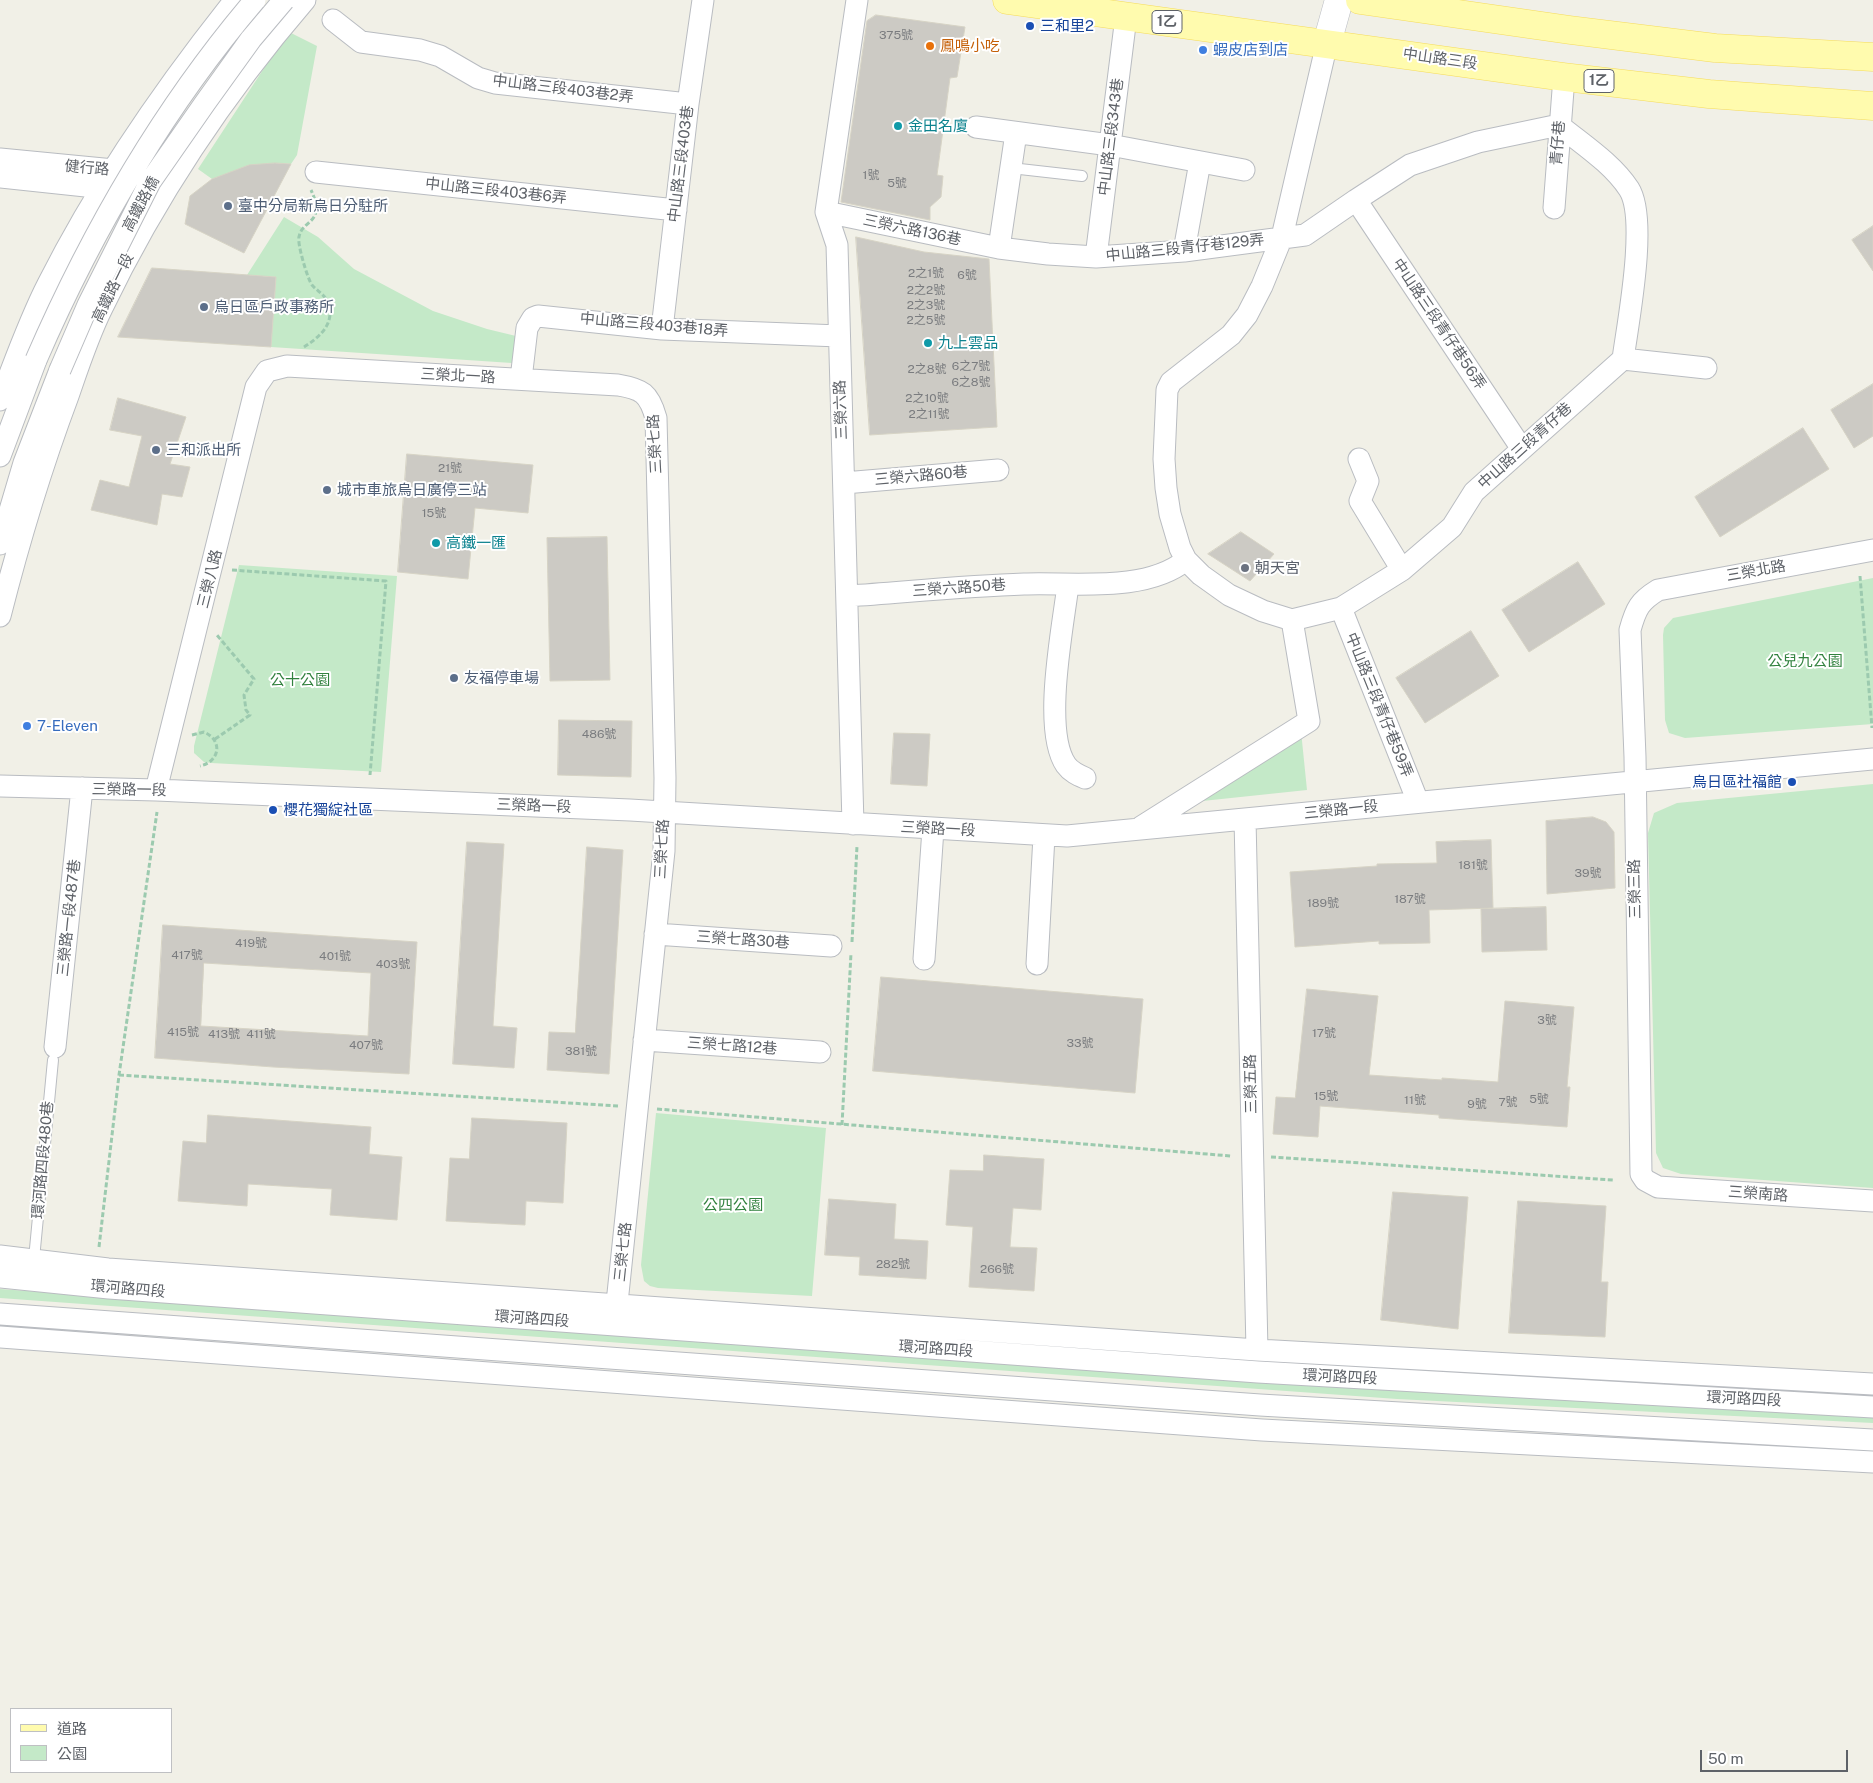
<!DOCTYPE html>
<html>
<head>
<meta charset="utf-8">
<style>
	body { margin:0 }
	#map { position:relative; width:1873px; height:1783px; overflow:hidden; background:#f1f0e7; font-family:"Public Sans","Noto Sans TC",sans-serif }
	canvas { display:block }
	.legend { position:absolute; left:10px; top:1708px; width:162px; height:65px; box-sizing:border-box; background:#fff; border:1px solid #bfc0c3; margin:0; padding:6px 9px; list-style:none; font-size:15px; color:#5e6268 }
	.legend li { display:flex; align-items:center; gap:10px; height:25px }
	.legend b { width:25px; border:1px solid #bfc0c3 }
	.scale { position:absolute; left:1700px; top:1750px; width:148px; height:22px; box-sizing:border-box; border:2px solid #5e6268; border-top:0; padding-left:6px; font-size:15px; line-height:18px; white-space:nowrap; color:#5e6268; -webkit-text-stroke:4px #fff; paint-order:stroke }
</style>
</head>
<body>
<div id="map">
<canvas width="1873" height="1783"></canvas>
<ul class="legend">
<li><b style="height:6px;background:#fffbae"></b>道路</li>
<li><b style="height:14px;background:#c4e9c8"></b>公園</li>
</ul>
<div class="scale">50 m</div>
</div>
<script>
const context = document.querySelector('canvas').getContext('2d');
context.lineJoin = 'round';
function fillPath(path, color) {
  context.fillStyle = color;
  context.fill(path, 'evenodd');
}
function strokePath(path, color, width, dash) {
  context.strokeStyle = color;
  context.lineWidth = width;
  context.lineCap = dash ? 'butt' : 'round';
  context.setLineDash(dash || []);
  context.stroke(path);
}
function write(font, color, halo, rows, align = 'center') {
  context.font = font + ' "Public Sans","Noto Sans TC",sans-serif';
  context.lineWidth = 4;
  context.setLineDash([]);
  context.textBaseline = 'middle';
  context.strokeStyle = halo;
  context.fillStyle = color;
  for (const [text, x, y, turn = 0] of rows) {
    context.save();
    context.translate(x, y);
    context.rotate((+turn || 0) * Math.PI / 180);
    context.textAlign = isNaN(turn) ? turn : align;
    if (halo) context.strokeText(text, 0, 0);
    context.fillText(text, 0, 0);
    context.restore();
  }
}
const green = new Path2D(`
	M291,33L317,46L297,155L291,164L275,163L212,179L198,169L272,56Z
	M284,217L318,237L354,269L433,311L487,329L516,336L512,363L271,347L276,277L247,275Z
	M239,565L397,576L381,772L211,763L204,762L194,753V746Z
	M1873,578V724L1685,738L1669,733L1665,720L1663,635L1664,628L1673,618Z
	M1301,731L1307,790L1193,802Z
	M1873,784V1188L1681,1174L1663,1168L1656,1153L1648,833L1654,813L1677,803Z
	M656,1113L826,1128L812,1296L658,1288L650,1286L644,1281L641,1265Z
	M0,1289L1398,1389L1873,1415V1423L1397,1399L0,1298Z`);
const building = new Path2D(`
	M876,15L965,27L957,77L950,78L937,175L943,176L941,197L930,207V220L841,202L867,21Z
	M275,163L291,164L244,253L185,224L190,196L212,179L249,165Z
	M1873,226V271L1852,240Z
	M856,237L924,252L989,259L997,427L870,435Z
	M152,268L276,277L271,347L118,337Z
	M1873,384V436L1854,448L1831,410Z
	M118,398L186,417L170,464L190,467L182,497L162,494L157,525L91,510L100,480L129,487L142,436L110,430Z
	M1803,428L1829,469L1720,537L1695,497Z
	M407,454L533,465L528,513L475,508L468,579L398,572Z
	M1241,532L1274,554L1250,581L1208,554Z
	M607,537L610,680L550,681L547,538Z
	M1578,562L1605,604L1529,652L1502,610Z
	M1471,631L1499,676L1425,723L1396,678Z
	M559,720L632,721L631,777L558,775Z
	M894,733L930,734L927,786L891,784Z
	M1593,817L1606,822L1614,832L1615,888L1547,894L1546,821Z
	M1491,840L1493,908L1429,910L1430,943L1379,944V941L1295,947L1290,872L1377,866V864L1437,863L1436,842Z
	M467,842L504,844L493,1026L517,1028L514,1068L453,1064Z
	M587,847L623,850L609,1074L547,1070L549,1032L575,1033Z
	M1546,907L1547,950L1482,952L1481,909Z
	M163,925L417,942L409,1074L273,1067L155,1058ZM204,963L371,973L368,1036L201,1026Z
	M881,977L1143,999L1135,1093L873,1071Z
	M1307,989L1378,996L1369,1075L1442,1080V1078L1498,1082L1505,1001L1574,1007L1567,1087H1570L1567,1127L1439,1118V1115L1320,1106L1318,1137L1273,1134L1276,1097L1295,1098Z
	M208,1115L371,1127L369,1154L402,1157L397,1220L330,1215L332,1189L248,1184L247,1206L178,1201L183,1141L206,1143Z
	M472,1118L567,1123L563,1203L526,1201L525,1225L446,1221L450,1158L469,1159Z
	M984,1155L1044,1159L1041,1210L1013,1208L1010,1247L1037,1248L1034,1291L969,1287L973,1227L946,1225L950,1170L983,1171Z
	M1393,1192L1468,1197L1458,1329L1381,1320Z
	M829,1199L896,1204L894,1239L928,1241L926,1279L859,1275L860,1257L825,1255Z
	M1518,1201L1606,1206L1601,1282H1608L1605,1337L1509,1333Z`);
const path = new Path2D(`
	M304,347C320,337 337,322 327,301C324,294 317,291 312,285C308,280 297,244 299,237C302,219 327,224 311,190
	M232,570L386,581L370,775
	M1860,576L1872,728
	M192,735L204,732C224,741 219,762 200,766
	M215,739L250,715L246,710L244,695L254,679L216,634
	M852,942L857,846
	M119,1075L618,1106
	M657,1109L1231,1156
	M842,1125L851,953
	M1271,1157L1613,1180
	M99,1247L119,1075L157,812`);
const service = new Path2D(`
	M1011,168L1082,176
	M34,1259L53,1060`);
const minor = new Path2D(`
	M333,20L361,42L420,50L440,56L478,78L495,83L688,104
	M976,127L1110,145L1244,170
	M0,159L124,171
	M316,172L676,210
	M0,177L114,189
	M1356,200L1522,449
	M1554,208L1564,77
	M826,212L999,248L1048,254L1096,257L1184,251L1305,235L1356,200L1410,165L1478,142L1559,125C1582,144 1612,163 1629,189C1648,219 1628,322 1623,359L1474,492L1452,527L1402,570L1341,608L1292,620L1263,611L1229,595L1201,575L1186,560L1180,548L1170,514L1166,488L1164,459L1167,390L1171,382L1231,335L1247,315L1262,286L1282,237L1327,43
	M999,248L1016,133
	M1184,251L1200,162
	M1096,257L1126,17
	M662,329L688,104L703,0
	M1623,359L1706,368
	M521,379L527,328L533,318L538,316L662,329L839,336
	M0,400C15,361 29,321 48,284C99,183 164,89 235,0
	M0,456L36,360
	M1359,459L1368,481L1360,501L1402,570
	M844,483L998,470
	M0,544L24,463L60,370
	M1873,550L1658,590C1640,601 1636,608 1630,630L1635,757L1641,1174L1645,1180L1658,1187L1873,1201
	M1068,585C1063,627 1042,730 1066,765C1071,772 1078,775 1085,778
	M849,596C907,592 965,586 1024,584C1073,582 1146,593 1186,560
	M1341,608L1418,802
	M0,616C19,541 41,468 68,396C78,367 88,336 102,308C156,196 224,94 305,0
	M0,786L156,790L630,810L1067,836L1873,759
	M156,790L256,387L267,371L287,366L618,385C642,389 649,393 656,418L665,778L664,851L617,1303
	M1245,819L1257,1350
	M853,824L837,245L826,212L857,0
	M1141,827L1309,721L1292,620
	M655,934L831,946
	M924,959L933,829
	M1037,964L1044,836
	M644,1040L820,1052
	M55,1047L82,788
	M0,1256L108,1269L1257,1350L1873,1384
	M0,1277L109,1288L1258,1372L1873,1407
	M0,1314L1260,1405L1873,1440
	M0,1337L1262,1430L1873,1462`);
const secondary = new Path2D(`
	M1327,43L1339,0`);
const primary = new Path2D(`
	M1007,0L1564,77L1709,94L1873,106
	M1360,0L1570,30L1715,48L1873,57`);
const minorBridge = new Path2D(`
	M36,360C92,231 163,108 255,0
	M60,370L88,305L150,182L205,103L251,39L284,0`);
const markers = [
	[1030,26,5,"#1a4fb4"],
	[930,46,5,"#e8710a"],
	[1203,50,5,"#3f7fe0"],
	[898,126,5,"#0f9aa8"],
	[228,206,5,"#5c6f8a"],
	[204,307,5,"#5c6f8a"],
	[928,343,5,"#0f9aa8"],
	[156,450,5,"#5c6f8a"],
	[327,490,5,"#5c6f8a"],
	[436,543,5,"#0f9aa8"],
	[1245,568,5,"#6b7280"],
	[454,678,5,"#5c6f8a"],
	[27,726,5,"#3f7fe0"],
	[1792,782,5,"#1a4fb4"],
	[273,810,5,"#1a4fb4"]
];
const numberNames = [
	["375號",896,35],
	["1號",871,175],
	["5號",897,183],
	["2之1號",926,273],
	["6號",967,275],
	["2之2號",926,290],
	["2之3號",926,305],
	["2之5號",926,320],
	["6之7號",971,366],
	["2之8號",927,369],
	["6之8號",971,382],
	["2之10號",927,398],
	["2之11號",929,414],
	["21號",450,468],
	["15號",434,513],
	["486號",599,734],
	["181號",1473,865],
	["39號",1588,873],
	["187號",1410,899],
	["189號",1323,903],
	["419號",251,943],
	["417號",187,955],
	["401號",335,956],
	["403號",393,964],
	["3號",1547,1020],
	["415號",183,1032],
	["17號",1324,1033],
	["413號",224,1034],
	["411號",261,1034],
	["33號",1080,1043],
	["407號",366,1045],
	["381號",581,1051],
	["15號",1326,1096],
	["5號",1539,1099],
	["11號",1415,1100],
	["7號",1508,1102],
	["9號",1477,1104],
	["282號",893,1264],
	["266號",997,1269]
];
const shields = [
	[1167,22,30],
	[1599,81,30]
];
const shieldNames = [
	["1乙",1167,22],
	["1乙",1599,81]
];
const transitNames = [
	["三和里2",1040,26],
	["烏日區社福館",1782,782,"right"],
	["櫻花獨綻社區",283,810]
];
const foodNames = [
	["鳳鳴小吃",940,46]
];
const shopNames = [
	["蝦皮店到店",1213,50],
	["7-Eleven",37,726]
];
const streetNames = [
	["中山路三段",1440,59,8],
	["中山路三段403巷2弄",563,89,7],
	["中山路三段343巷",1111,137,-83],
	["青仔巷",1558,143,-86],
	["中山路三段403巷",681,164,-83],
	["健行路",87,168,5],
	["中山路三段403巷6弄",496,191,6],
	["高鐵路橋",141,204,-62],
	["三榮六路136巷",912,230,12],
	["中山路三段青仔巷129弄",1185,248,-6],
	["高鐵路一段",113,288,-64],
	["中山路三段青仔巷56弄",1439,324,56],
	["中山路三段403巷18弄",654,325,5],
	["三榮北一路",458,376,3],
	["三榮六路",841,410,-92],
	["三榮七路",655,444,-93],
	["中山路三段青仔巷",1525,446,-42],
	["三榮六路60巷",921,476,-5],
	["三榮北路",1756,571,-10],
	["三榮八路",210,579,-76],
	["三榮六路50巷",959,588,-4],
	["中山路三段青仔巷59弄",1379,705,68],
	["三榮路一段",129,790,1],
	["三榮路一段",534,806,2],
	["三榮路一段",1341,810,-6],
	["三榮路一段",938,829,3],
	["三榮七路",662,849,-87],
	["三榮三路",1635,889,-91],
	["三榮路一段487巷",69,918,-84],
	["三榮七路30巷",743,940,4],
	["三榮七路12巷",732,1046,4],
	["三榮五路",1251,1084,-91],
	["環河路四段480巷",43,1160,-85],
	["三榮南路",1758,1194,4],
	["三榮七路",623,1252,-84],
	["環河路四段",128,1289,5],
	["環河路四段",532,1319,4],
	["環河路四段",936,1349,4],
	["環河路四段",1340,1377,3],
	["環河路四段",1744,1399,3]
];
const cultureNames = [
	["金田名廈",908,126],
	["九上雲品",938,343],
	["高鐵一匯",446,543]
];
const serviceNames = [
	["臺中分局新烏日分駐所",238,206],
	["烏日區戶政事務所",214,307],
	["三和派出所",166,450],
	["城市車旅烏日廣停三站",337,490],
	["友福停車場",464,678]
];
const worshipNames = [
	["朝天宮",1255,568]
];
const parkNames = [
	["公兒九公園",1805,661],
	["公十公園",300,680],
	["公四公園",733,1205]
];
fillPath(green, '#c4e9c8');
fillPath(building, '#cccac4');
strokePath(building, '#d6d3c5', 1);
strokePath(service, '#b9bcc1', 12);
strokePath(minor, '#b9bcc1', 23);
strokePath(secondary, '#babdc3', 29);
strokePath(primary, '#f5db5c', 29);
strokePath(path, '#9ccaaf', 3, [5, 2.5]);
strokePath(service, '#fff', 10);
strokePath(minor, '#fff', 21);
strokePath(secondary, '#fff', 28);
strokePath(primary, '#fffbae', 28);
strokePath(minorBridge, '#b9bcc1', 23, []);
strokePath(minorBridge, '#fff', 21);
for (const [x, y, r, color] of markers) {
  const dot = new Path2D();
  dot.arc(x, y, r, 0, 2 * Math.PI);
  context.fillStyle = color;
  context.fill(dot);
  strokePath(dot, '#fff', 2);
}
write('12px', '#7a7c7f', null, numberNames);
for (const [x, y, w] of shields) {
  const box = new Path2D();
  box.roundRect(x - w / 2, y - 11.5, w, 23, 4);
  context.fillStyle = '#fff';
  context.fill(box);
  strokePath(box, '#5e6268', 1);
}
write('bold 14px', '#5e6268', null, shieldNames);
write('15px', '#164399', '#fff', transitNames, 'left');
write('15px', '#c56008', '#fff', foodNames, 'left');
write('15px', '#366cbe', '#fff', shopNames, 'left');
write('15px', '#5e6268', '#fff', streetNames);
write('15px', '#0d838f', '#fff', cultureNames, 'left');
write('15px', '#4e5e75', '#fff', serviceNames, 'left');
write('15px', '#5b616d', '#fff', worshipNames, 'left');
write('15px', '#32823f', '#fff', parkNames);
</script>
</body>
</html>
